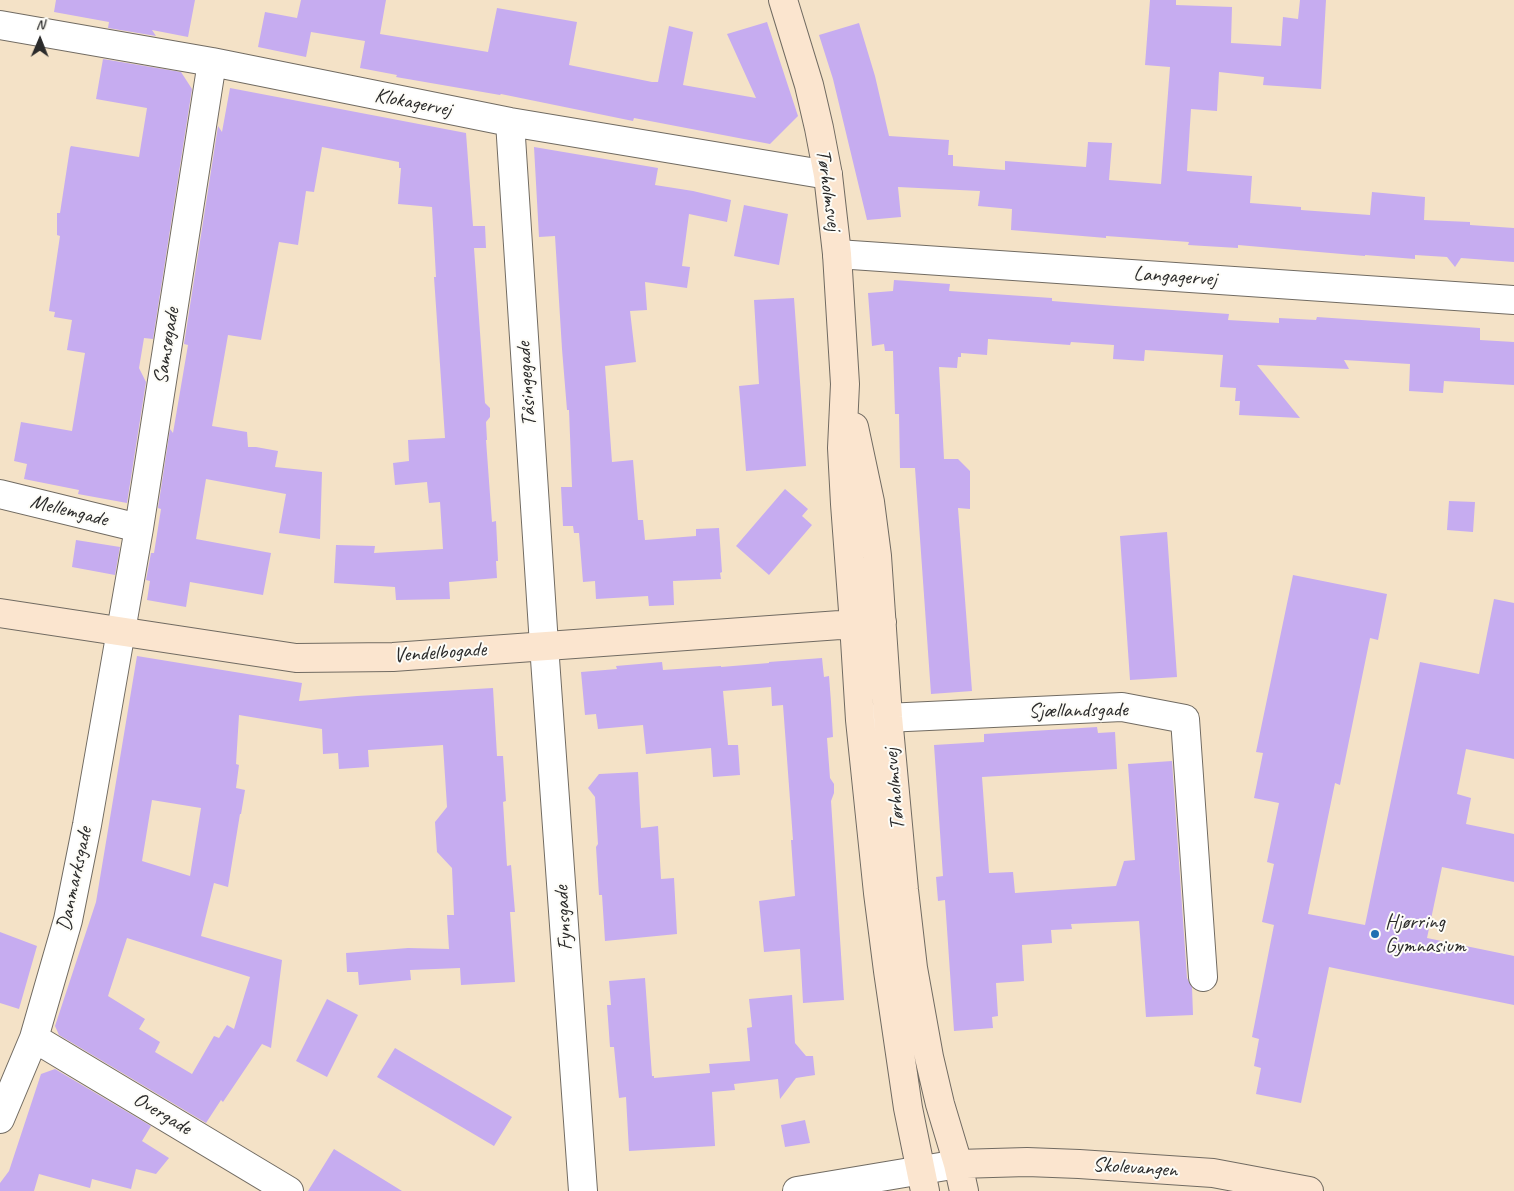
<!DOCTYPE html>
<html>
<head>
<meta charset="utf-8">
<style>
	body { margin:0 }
	#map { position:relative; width:1514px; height:1191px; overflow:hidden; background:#f4e2c7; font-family:Caveat,sans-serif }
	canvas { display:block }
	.north { position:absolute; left:15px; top:15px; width:50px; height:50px; -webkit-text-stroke:4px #fdfcf7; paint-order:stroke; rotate:1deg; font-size:14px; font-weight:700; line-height:20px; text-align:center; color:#2b2b2b }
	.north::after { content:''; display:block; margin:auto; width:18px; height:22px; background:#2b2b2b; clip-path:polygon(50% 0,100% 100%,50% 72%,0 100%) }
</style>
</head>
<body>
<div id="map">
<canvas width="1514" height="1191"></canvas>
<div class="north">N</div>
</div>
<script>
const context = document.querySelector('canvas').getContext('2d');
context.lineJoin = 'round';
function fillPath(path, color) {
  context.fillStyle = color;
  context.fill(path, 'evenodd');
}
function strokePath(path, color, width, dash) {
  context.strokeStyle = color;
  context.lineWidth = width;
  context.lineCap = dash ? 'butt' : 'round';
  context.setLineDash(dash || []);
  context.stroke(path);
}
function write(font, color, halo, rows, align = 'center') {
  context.font = font + ' Caveat,sans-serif';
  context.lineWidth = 4;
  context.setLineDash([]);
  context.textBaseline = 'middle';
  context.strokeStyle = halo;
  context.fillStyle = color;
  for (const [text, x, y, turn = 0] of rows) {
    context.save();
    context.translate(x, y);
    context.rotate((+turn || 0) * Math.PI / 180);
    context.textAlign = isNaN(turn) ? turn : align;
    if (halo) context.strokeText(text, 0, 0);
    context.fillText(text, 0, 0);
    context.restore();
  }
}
const building = new Path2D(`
	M56,0H195L188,37L152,30L156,36L108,28L109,22L54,12Z
	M301,0H386L380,34L488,52L497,8L577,22L569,65L652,82H658L669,26L693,32L683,85L756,98L727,34L767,22L798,116L770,144L634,118L633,121L501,94L500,95L396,77L397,75L360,68L365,41L311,32L306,57L258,47L265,12L297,18Z
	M1150,0H1176V5L1232,7L1231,43L1281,46L1283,17L1298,19L1300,0H1326L1321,89L1263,85L1264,77L1219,72L1217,111L1191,109L1187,171L1252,176L1250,203L1301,207V210L1370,215L1372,192L1425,197L1424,220L1470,222V225L1514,228V262L1461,258L1455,267L1447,257L1415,255V259L1365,255V256L1238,245V248L1188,245L1189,242L1106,236V238L1011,230L1012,209L978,206L980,191L898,187L901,217L867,220L833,79L819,35L859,23L875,76L889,136L949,140L948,155H953V166L1005,170V161L1086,167L1088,142L1112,143L1109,180L1161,184L1170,67L1145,65Z
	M103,59L181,72L192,89L153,339L144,338L139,368L146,382L127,503L78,494L79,490L24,479L27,464L14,461L21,422L72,431L85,353L67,350L72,320L54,317L55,312L49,311L60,236L57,235V213H60L70,148L71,146L139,157L147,108L96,99Z
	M230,88L466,133L473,226H485L486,248H474L485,403L490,408V417L486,422L487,440H486L492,522L496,521L498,561H496L497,578L449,582L450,599L396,600L395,587L334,583L336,545L375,546L374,553L443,549L440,502L429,503L427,482L395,485L393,463L409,461L408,440L445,438L434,277H436L432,207L398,204L401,168H399V162L322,147L314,192L306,191L298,245L279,242L261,340L228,335L212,426L247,432L248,447H256L278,451L275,467L322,472L320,539L279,533L286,494L206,479L196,539L271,553L263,595L190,582L186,607L147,600L150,581L146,580L151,553H154L161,509L158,508L170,429L173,433L188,345L184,344L218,126L222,132Z
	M534,147L658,168L655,185L693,191L731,200L727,222L689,214L682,266L690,267L687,288L645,282L647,310L630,311L636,362L605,366L612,462L633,460L638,520H643L645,540L696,536V529L719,528L722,572L720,573L721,579L673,581L674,605L649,606L648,596L596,599L595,581L583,582L579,533H574L573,526H563L561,487H572L569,410H567L562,349L555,236L539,237Z
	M744,205L788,214L779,265L734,256Z
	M894,280L950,284L949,291L1052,298V301L1115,306L1229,314L1228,320L1279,323V318L1316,320L1317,317L1480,328V340L1514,342V385L1444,381L1443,393L1409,391L1410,364L1344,360L1349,369L1257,365L1300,418L1239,415L1240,401H1235L1236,388L1220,387L1223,355L1145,350L1144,361L1113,359L1114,345L1071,342L1070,345L988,339L987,355L961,353V357H958L957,368L939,367L944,459H958L970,471V509L958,508L972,691L931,694L915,468H900L899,414H895L893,351H885L884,344L872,346L868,293L893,291Z
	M794,298L806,466L746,471L739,386L759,384L754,300Z
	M785,489L808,509L802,516L812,525L769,575L736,546Z
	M1449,501L1475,502L1473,532L1447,530Z
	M1167,532L1177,677L1130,680L1120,536Z
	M76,540L120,547L115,575L72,567Z
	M1293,575L1387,594L1378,640L1370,638L1340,785L1335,783L1308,914L1365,925L1420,662L1479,674L1494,599L1514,603V759L1466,749L1457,794L1471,798L1466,824L1514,834V882L1442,867L1427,938L1514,956V1005L1329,967L1301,1103L1256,1094L1261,1068L1254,1066L1259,1039L1252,1037L1274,925L1262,922L1274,864L1267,862L1279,803L1254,798L1263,753L1256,752Z
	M137,656L302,683L299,701L357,696L493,688L497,756H503L506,801L503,802L507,866L511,865L515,912H510L515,982L461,985L460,968L410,970L411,980L359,985L358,972H347L346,953L408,948L449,949L447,915H454L452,868L437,852L435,822L447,807L443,745L368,750L369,767L339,769L338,753L323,754L322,729L239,715L236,764L239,765L236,788L245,790L241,814H240L228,887L214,883L201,936L282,960L271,1048L262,1044L223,1102L221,1100L206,1123L59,1035L55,1026L96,902ZM152,800L201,808L190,876L142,861ZM127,938L250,977L234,1029L227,1025L219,1038L214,1036L192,1074L155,1052L160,1042L139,1029L145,1019L108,996Z
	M822,658L824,677L829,676L831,702L833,737L827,738L830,778L834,784V793L831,801L844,1000L803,1003L800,949L764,952L759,901L795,896L791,840H793L783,705L772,706L771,687L723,691L728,745H738L740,775L713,777L711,748L646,754L643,725L598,729L596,714L585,715L581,672L617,669L616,666L662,662L663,670L721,666V667L769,663V662Z
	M1097,727L1098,733L1115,732L1117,769L982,777L989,873L1013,872L1015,893L1116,886L1124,861L1135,860L1128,764L1172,761L1187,978L1192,987L1193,1015L1146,1017L1139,921L1071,924L1072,929L1051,930L1052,943L1022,945L1024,981L996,983L998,1016L992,1017L993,1028L954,1031L945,900L938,901L936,877L943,876L934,745L984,742V734Z
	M638,772L641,828L658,826L661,879L674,878L677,934L605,941L602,895H599L596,847L598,844L595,797L588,788L599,774Z
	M0,932L37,946L19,1009L0,1003Z
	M645,978L652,1076H654V1078L710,1073L709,1064L750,1061L747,1028L752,1027L749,999L792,995L795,1043L806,1056H813L815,1075L796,1078L780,1099L778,1079L734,1084L735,1090L712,1092L715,1146L629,1151L626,1097L619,1098L614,1047H610L607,1005H611L609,981Z
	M327,999L358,1015L327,1077L296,1061Z
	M395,1048L512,1117L494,1146L377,1077Z
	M55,1069L151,1126L142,1141L169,1158L156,1174L136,1169L131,1189L92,1179L90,1188L39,1174L34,1191H0V1183L9,1171L41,1074Z
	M805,1120L810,1143L785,1147L781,1125Z
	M334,1149L402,1191H308Z`);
const street = new Path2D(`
	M0,25L212,62L510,122L828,175
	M510,122L544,645L583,1191
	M837,254L1514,300
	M0,494L139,528
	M864,719L1122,707L1185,719L1203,977
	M34,1038L289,1191
	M0,1119L34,1038L68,920L87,825L139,528L212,62
	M797,1191L958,1164`);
const secondary = new Path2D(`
	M783,0L809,85L819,128L828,175L837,254L845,384L842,448L845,504L854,624L860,720L878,893L888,971L908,1108L925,1191
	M854,427L870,502L877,556L888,717L904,890L913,968L929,1057L940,1104L958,1164L964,1191
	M0,613L296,658L393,657L882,622
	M958,1164L1027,1162L1079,1164L1213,1173L1309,1191`);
const markers = [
	[1375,934,5,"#1f6fb2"]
];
const streetNames = [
	["Klokagervej",413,103,11],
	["Tørholmsvej",828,190,82],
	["Langagervej",1175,277,4],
	["Samsøgade",167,346,-81],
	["Tåsingegade",527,384,-94],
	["Mellemgade",69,511,14],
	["Vendelbogade",440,653,-4],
	["Sjællandsgade",1078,711,-1],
	["Tørholmsvej",895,789,-95],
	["Danmarksgade",75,879,-78],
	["Fynsgade",564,918,-94],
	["Overgade",162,1114,31],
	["Skolevangen",1135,1168,4]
];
const poiNames = [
	["Hjørring",1385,922],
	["Gymnasium",1385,946]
];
fillPath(building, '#c6acf0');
strokePath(street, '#716b62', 30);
strokePath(secondary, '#716b62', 30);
strokePath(street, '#fff', 28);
strokePath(secondary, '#fbe5cf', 28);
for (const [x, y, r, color] of markers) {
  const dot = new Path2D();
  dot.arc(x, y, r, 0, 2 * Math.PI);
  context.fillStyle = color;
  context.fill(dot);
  strokePath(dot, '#fdfcf7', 2);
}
write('21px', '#2b2b2b', '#fdfcf7', streetNames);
write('21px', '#2b2b2b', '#fdfcf7', poiNames, 'left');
</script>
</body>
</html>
